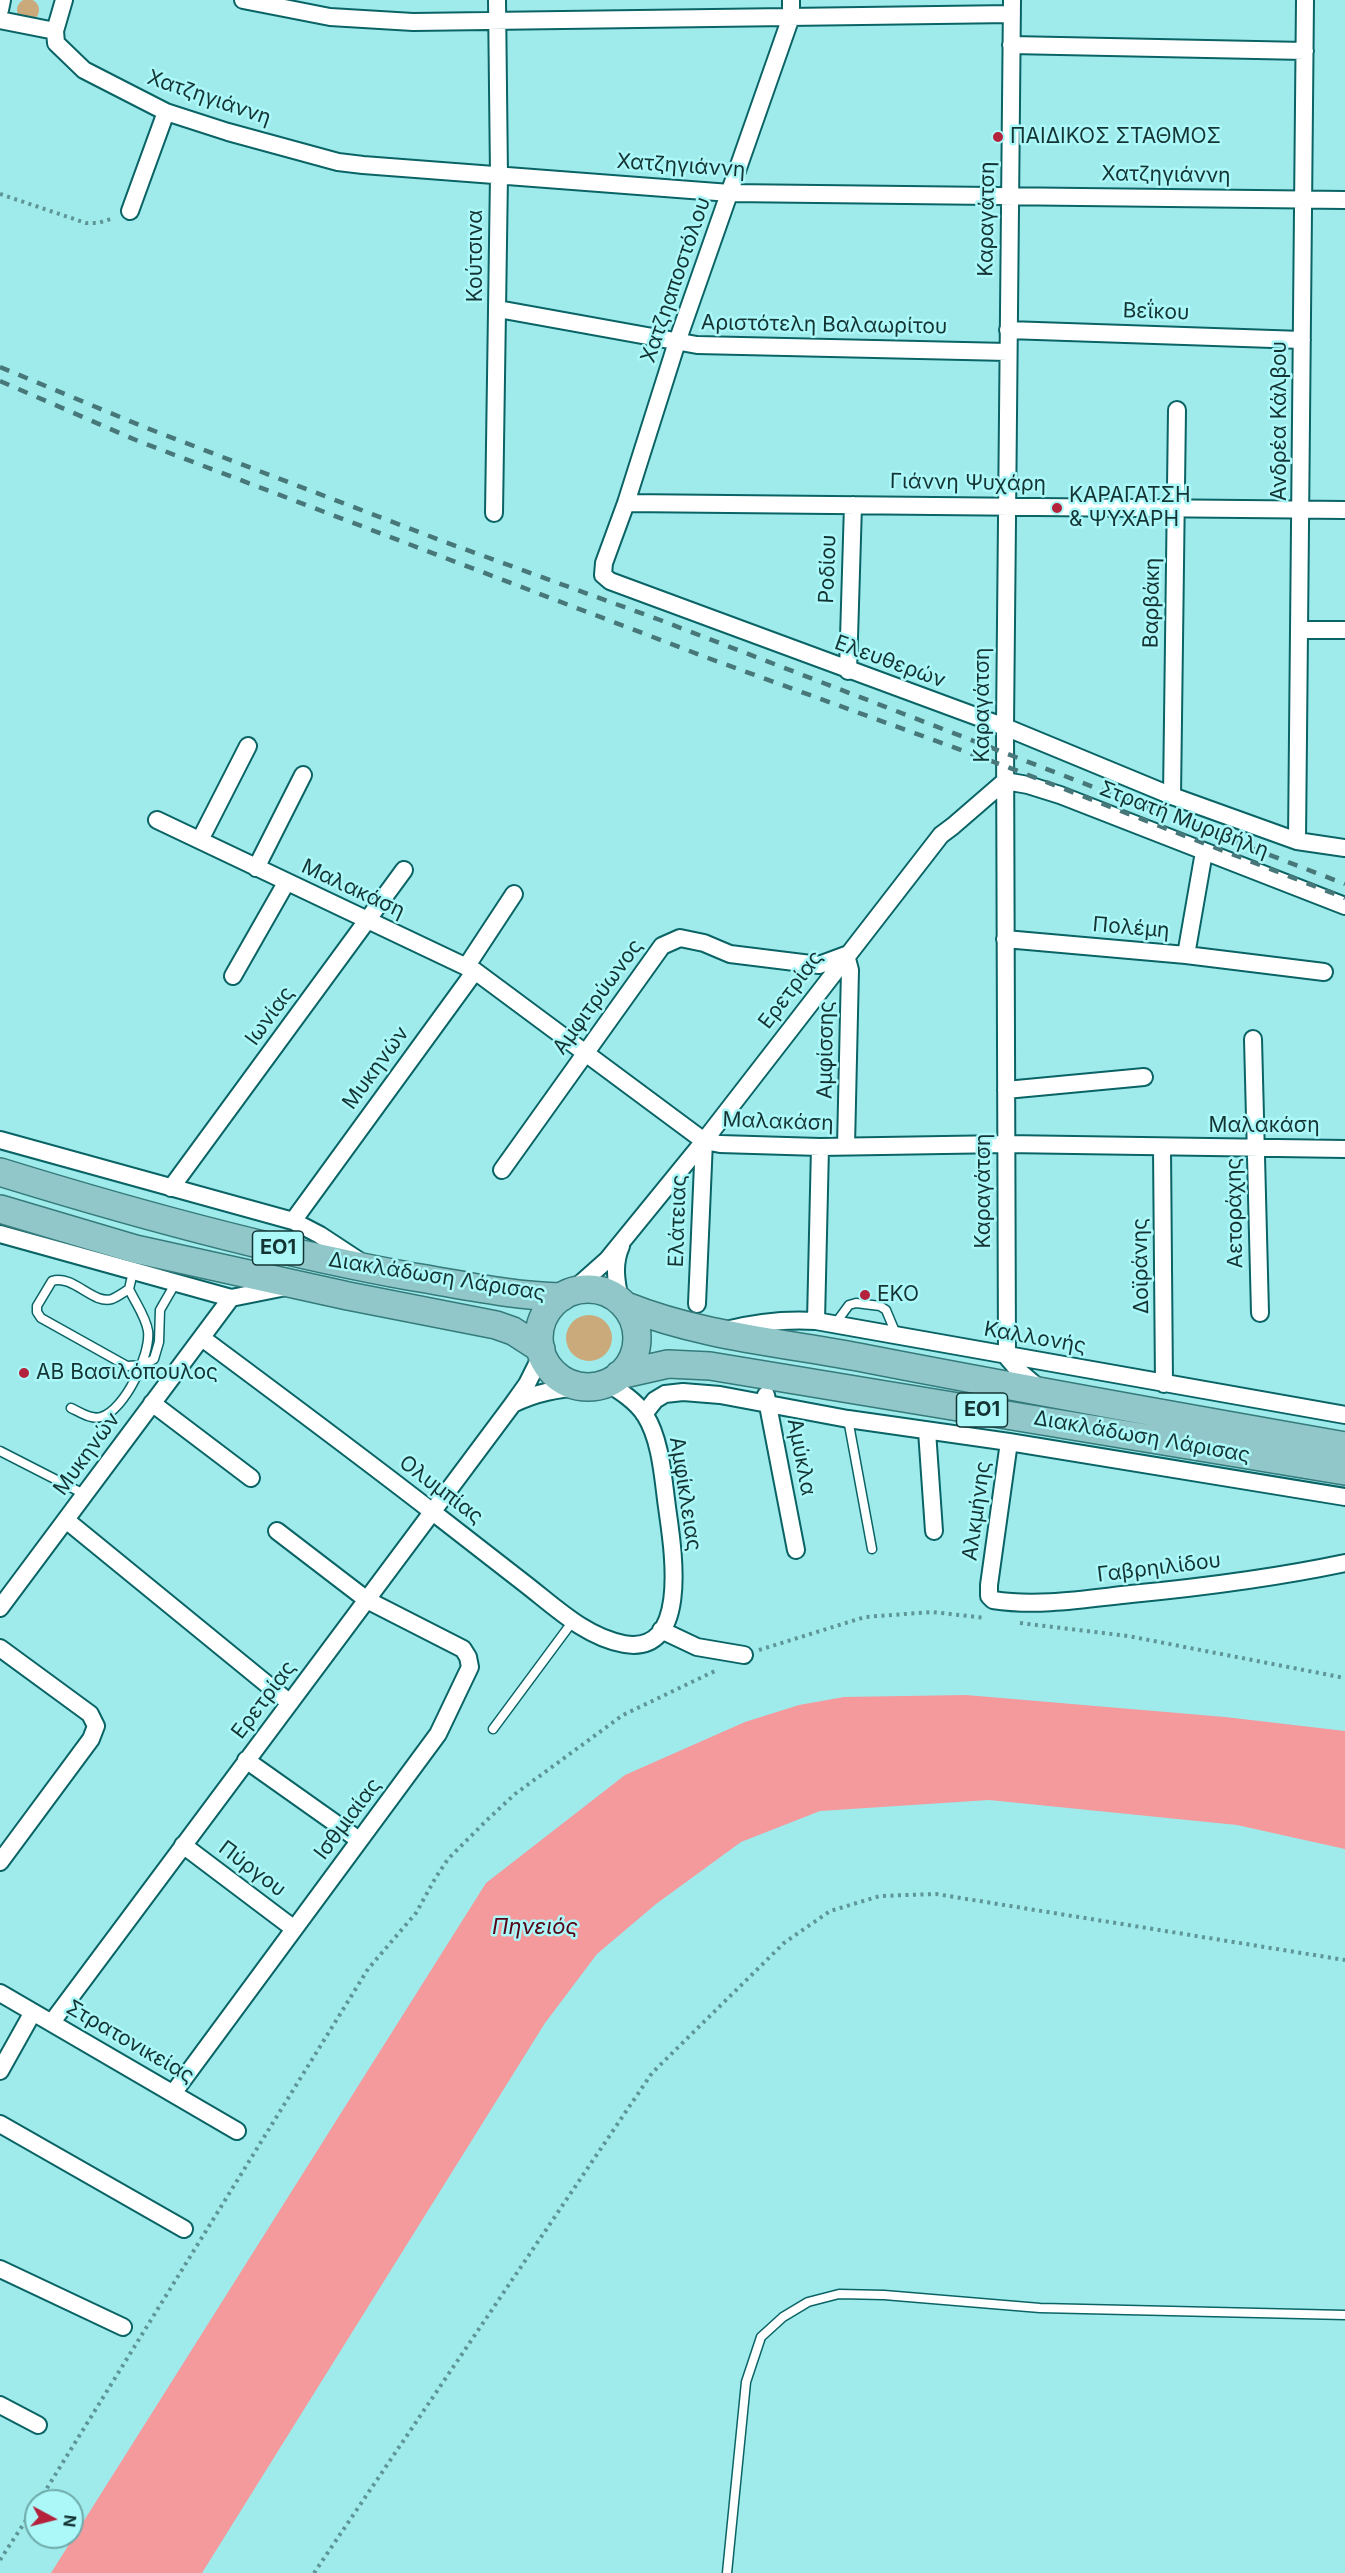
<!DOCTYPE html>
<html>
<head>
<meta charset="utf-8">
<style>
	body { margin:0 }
	#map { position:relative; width:1345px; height:2573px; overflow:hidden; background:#9febec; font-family:Inter,sans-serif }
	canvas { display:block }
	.north { position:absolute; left:24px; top:2489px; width:60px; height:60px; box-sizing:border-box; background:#acf8f9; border:2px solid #6faaaa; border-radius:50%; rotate:97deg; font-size:16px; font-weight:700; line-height:24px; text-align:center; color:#143434 }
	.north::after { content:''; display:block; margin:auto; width:21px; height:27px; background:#b4223c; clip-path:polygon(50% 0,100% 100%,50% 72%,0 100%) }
</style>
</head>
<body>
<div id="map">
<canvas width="1345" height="2573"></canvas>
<div class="north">N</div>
</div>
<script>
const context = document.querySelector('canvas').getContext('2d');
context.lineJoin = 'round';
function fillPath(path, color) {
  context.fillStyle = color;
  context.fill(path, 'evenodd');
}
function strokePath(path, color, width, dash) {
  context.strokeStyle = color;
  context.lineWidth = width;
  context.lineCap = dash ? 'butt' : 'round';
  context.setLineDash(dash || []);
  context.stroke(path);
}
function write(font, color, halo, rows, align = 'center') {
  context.font = font + ' Inter,sans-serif';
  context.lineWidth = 5;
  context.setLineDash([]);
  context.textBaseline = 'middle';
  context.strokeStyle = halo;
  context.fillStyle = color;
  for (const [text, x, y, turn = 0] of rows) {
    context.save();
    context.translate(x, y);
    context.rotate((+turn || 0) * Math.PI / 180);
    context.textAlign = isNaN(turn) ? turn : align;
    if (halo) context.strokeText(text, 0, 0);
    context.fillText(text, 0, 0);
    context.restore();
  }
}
const green = new Path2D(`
	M17 10a11 11 0 1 1 22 0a11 11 0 1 1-22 0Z
	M566 1338a23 23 0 1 1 46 0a23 23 0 1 1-46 0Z`);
const water = new Path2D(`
	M966,1695L1225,1717L1345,1731V1849L1237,1825L989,1800L820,1811L741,1842L656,1904L597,1954L545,2023L202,2573H51L486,1883L625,1775L745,1722L799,1705L844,1697Z`);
const path = new Path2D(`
	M0,194L86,223H98L114,218
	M1020,1623L1128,1636L1345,1678
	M759,1650L865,1617L932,1612L986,1618
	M39,2501L368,1969L416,1913L436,1877L448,1859L487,1820L515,1794L623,1715L717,1670
	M0,2560L36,2505
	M314,2573L652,2073L784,1943L830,1911L880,1896L936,1894L1345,1960`);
const lane = new Path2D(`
	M133,1272L129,1289C124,1292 117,1297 112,1299C93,1305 73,1274 52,1281L37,1306V1312L41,1318L127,1366L144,1365L154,1359L159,1342L160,1310L175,1284
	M835,1324L849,1305L856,1303L880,1306L886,1310L896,1334
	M71,1408C80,1412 91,1420 101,1417C125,1410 151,1354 148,1331C146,1317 135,1302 129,1289
	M848,1419L872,1549
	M0,1451L84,1494
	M493,1729L573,1621
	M727,2573L746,2382L761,2337L783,2317L808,2302L839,2294L884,2295L1040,2308L1345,2315`);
const street = new Path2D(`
	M64,0L55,31L56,43L84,70L166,112L228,132L338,162L363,165L730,193L1345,200
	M243,0L330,17L413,22L1012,14
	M791,0V17L677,342L626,503L604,563L603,575L610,581L1005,727L1172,796L1297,841L1345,848
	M1012,0L1005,727L1007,1357L1019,1371L1040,1389
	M0,10L2,0
	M0,20L55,31
	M1011,45L1305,51
	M130,211L166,112
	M498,309L697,345L1008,352
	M1008,330L1302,340
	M626,503L1345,510
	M494,513L499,175L497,0
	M1301,630H1345
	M848,671L853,505
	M1005,781L1028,785L1060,795L1345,906
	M1172,796L1177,410
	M157,820L475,971L704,1141L720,1144L820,1147L1006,1144L1345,1149
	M200,840L248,746
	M1297,841L1305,0
	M256,868L303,775
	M1005,939L1186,955L1324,972
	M1186,955L1204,852
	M466,967L514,894
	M233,976L286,883
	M1253,1039L1260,1313
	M1006,1090L1144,1077
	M0,1140L293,1221L320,1235L358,1260
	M1162,1148L1164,1384
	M502,1170L662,946L680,938L704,943L730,954L819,965L846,955L850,970L846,1146
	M171,1188L404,870
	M293,1221L475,971
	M0,1234L231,1298L286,1287
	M571,1292L607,1260L704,1141L941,835L953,826L1005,781
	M620,1300C616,1281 613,1264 621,1246
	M697,1304L704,1141
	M816,1321L820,1147
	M726,1330C757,1322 784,1319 816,1321L1345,1415
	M202,1338C280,1396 358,1454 434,1513C464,1536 494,1560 524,1583C554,1606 585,1637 624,1644C692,1656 672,1544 667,1507C663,1478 661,1440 645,1415C636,1401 620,1391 607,1383
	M766,1395L796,1550
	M152,1403L251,1478
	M513,1404C536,1392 559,1389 585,1386
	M644,1414L655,1400L665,1394L683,1392L720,1395L848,1419L1009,1442L1345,1497
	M927,1431L934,1531
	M1009,1442L989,1585V1596L993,1600C1038,1607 1085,1599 1131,1594C1203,1587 1274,1578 1345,1563
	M66,1520L290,1703
	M0,1608L231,1298
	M661,1630L697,1647L744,1655
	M0,1648L90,1714L96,1726L91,1739L0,1862
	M246,1760L359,1840
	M183,1845L293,1928
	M0,1993L237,2131
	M52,2022L512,1405L527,1384L542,1354
	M0,2071L33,2012
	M174,2092L438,1734L470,1667L468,1657L463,1649L367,1600L277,1531
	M0,2124L184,2229
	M0,2269L123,2327
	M0,2405L38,2425`);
const primary = new Path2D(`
	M0,1172C136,1214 274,1252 414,1277C463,1285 512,1296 562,1297
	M0,1209L135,1249L348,1296L496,1325L513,1331L541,1349
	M539 1338a49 49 0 1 1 98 0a49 49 0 1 1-98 0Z
	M626,1306C703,1337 787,1343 868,1359C1027,1390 1186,1418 1345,1446
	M619,1375L668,1364L710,1366L1345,1471`);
const rail = new Path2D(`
	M0,367L144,427L445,542L660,620L1345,884
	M0,381L138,441L708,658L1005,766L1345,898`);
const markers = [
	[998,137,6,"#b4223c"],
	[1057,508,6,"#b4223c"],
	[865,1295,6,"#b4223c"],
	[24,1373,6,"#b4223c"]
];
const shields = [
	[278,1248,51],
	[982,1410,51]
];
const shieldNames = [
	["ΕΟ1",278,1248],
	["ΕΟ1",982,1410]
];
const streetNames = [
	["Χατζηγιάννη",209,98,19],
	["Χατζηγιάννη",681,166,4],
	["Χατζηγιάννη",1166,175,1],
	["Καραγάτση",987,219,-89],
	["Κούτσινα",476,256,-90],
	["Χατζηαποστόλου",676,280,-71],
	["Βεΐκου",1156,312,2],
	["Αριστότελη Βαλαωρίτου",824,325,1],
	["Ανδρέα Κάλβου",1280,421,-90],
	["Γιάννη Ψυχάρη",968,483,1],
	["Ροδίου",828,569,-88],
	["Βαρβάκη",1152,603,-89],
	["Ελευθερών",890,662,20],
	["Καραγάτση",983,705,-90],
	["Στρατή Μυριβήλη",1184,820,21],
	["Μαλακάση",353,889,25],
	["Πολέμη",1131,928,5],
	["Ερετρίας",791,990,-53],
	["Αμφιτρύωνος",598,997,-54],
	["Ιωνίας",270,1016,-54],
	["Αμφίσσης",826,1050,-89],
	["Μυκηνών",376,1068,-54],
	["Μαλακάση",778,1122,2],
	["Μαλακάση",1264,1126],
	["Καραγάτση",984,1191,-90],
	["Αετοράχης",1235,1213,-91],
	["Ελάτειας",678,1221,-88],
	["Δοϊράνης",1141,1266,-91],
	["Διακλάδωση Λάρισας",437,1277,9],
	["Καλλoνής",1035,1338,10],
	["Διακλάδωση Λάρισας",1142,1437,10],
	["Μυκηνών",87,1454,-54],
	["Αμύκλα",801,1457,79],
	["Ολυμπίας",441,1490,37],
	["Αμφίκλειας",685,1494,81],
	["Αλκμήνης",977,1511,-82],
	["Γαβρηιλίδου",1159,1568,-7],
	["Ερετρίας",264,1700,-53],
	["Ισθμιαίας",348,1819,-53],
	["Πύργου",252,1869,37],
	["Στρατονικείας",130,2042,30]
];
const poiNames = [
	["ΠΑΙΔΙΚΟΣ ΣΤΑΘΜΟΣ",1010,137],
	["ΚΑΡΑΓΑΤΣΗ",1069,496],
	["& ΨΥΧΑΡΗ",1069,520],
	["EKO",877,1295],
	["ΑΒ Βασιλόπουλος",36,1373]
];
const waterNames = [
	["Πηνειός",535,1927]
];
fillPath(green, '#caaa7b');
fillPath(water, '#f4999c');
strokePath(lane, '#0a6365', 11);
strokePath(street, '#0a6365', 20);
strokePath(primary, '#357b7c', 30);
strokePath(path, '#5e9596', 4, [3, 4.5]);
strokePath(lane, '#fff', 8);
strokePath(street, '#fff', 16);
strokePath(primary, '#91c7c8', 27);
strokePath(rail, '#477778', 4.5, [10, 10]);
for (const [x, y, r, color] of markers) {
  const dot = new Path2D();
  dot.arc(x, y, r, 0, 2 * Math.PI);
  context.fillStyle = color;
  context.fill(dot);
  strokePath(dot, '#acf8f9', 2);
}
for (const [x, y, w] of shields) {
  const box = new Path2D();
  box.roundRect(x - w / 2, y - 17, w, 34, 4.5);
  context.fillStyle = '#acf8f9';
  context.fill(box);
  strokePath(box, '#143434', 1.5);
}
write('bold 20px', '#143434', null, shieldNames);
write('21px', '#143434', '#acf8f9', streetNames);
write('21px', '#143434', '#acf8f9', poiNames, 'left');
write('italic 22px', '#560415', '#acf8f9', waterNames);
</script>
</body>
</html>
